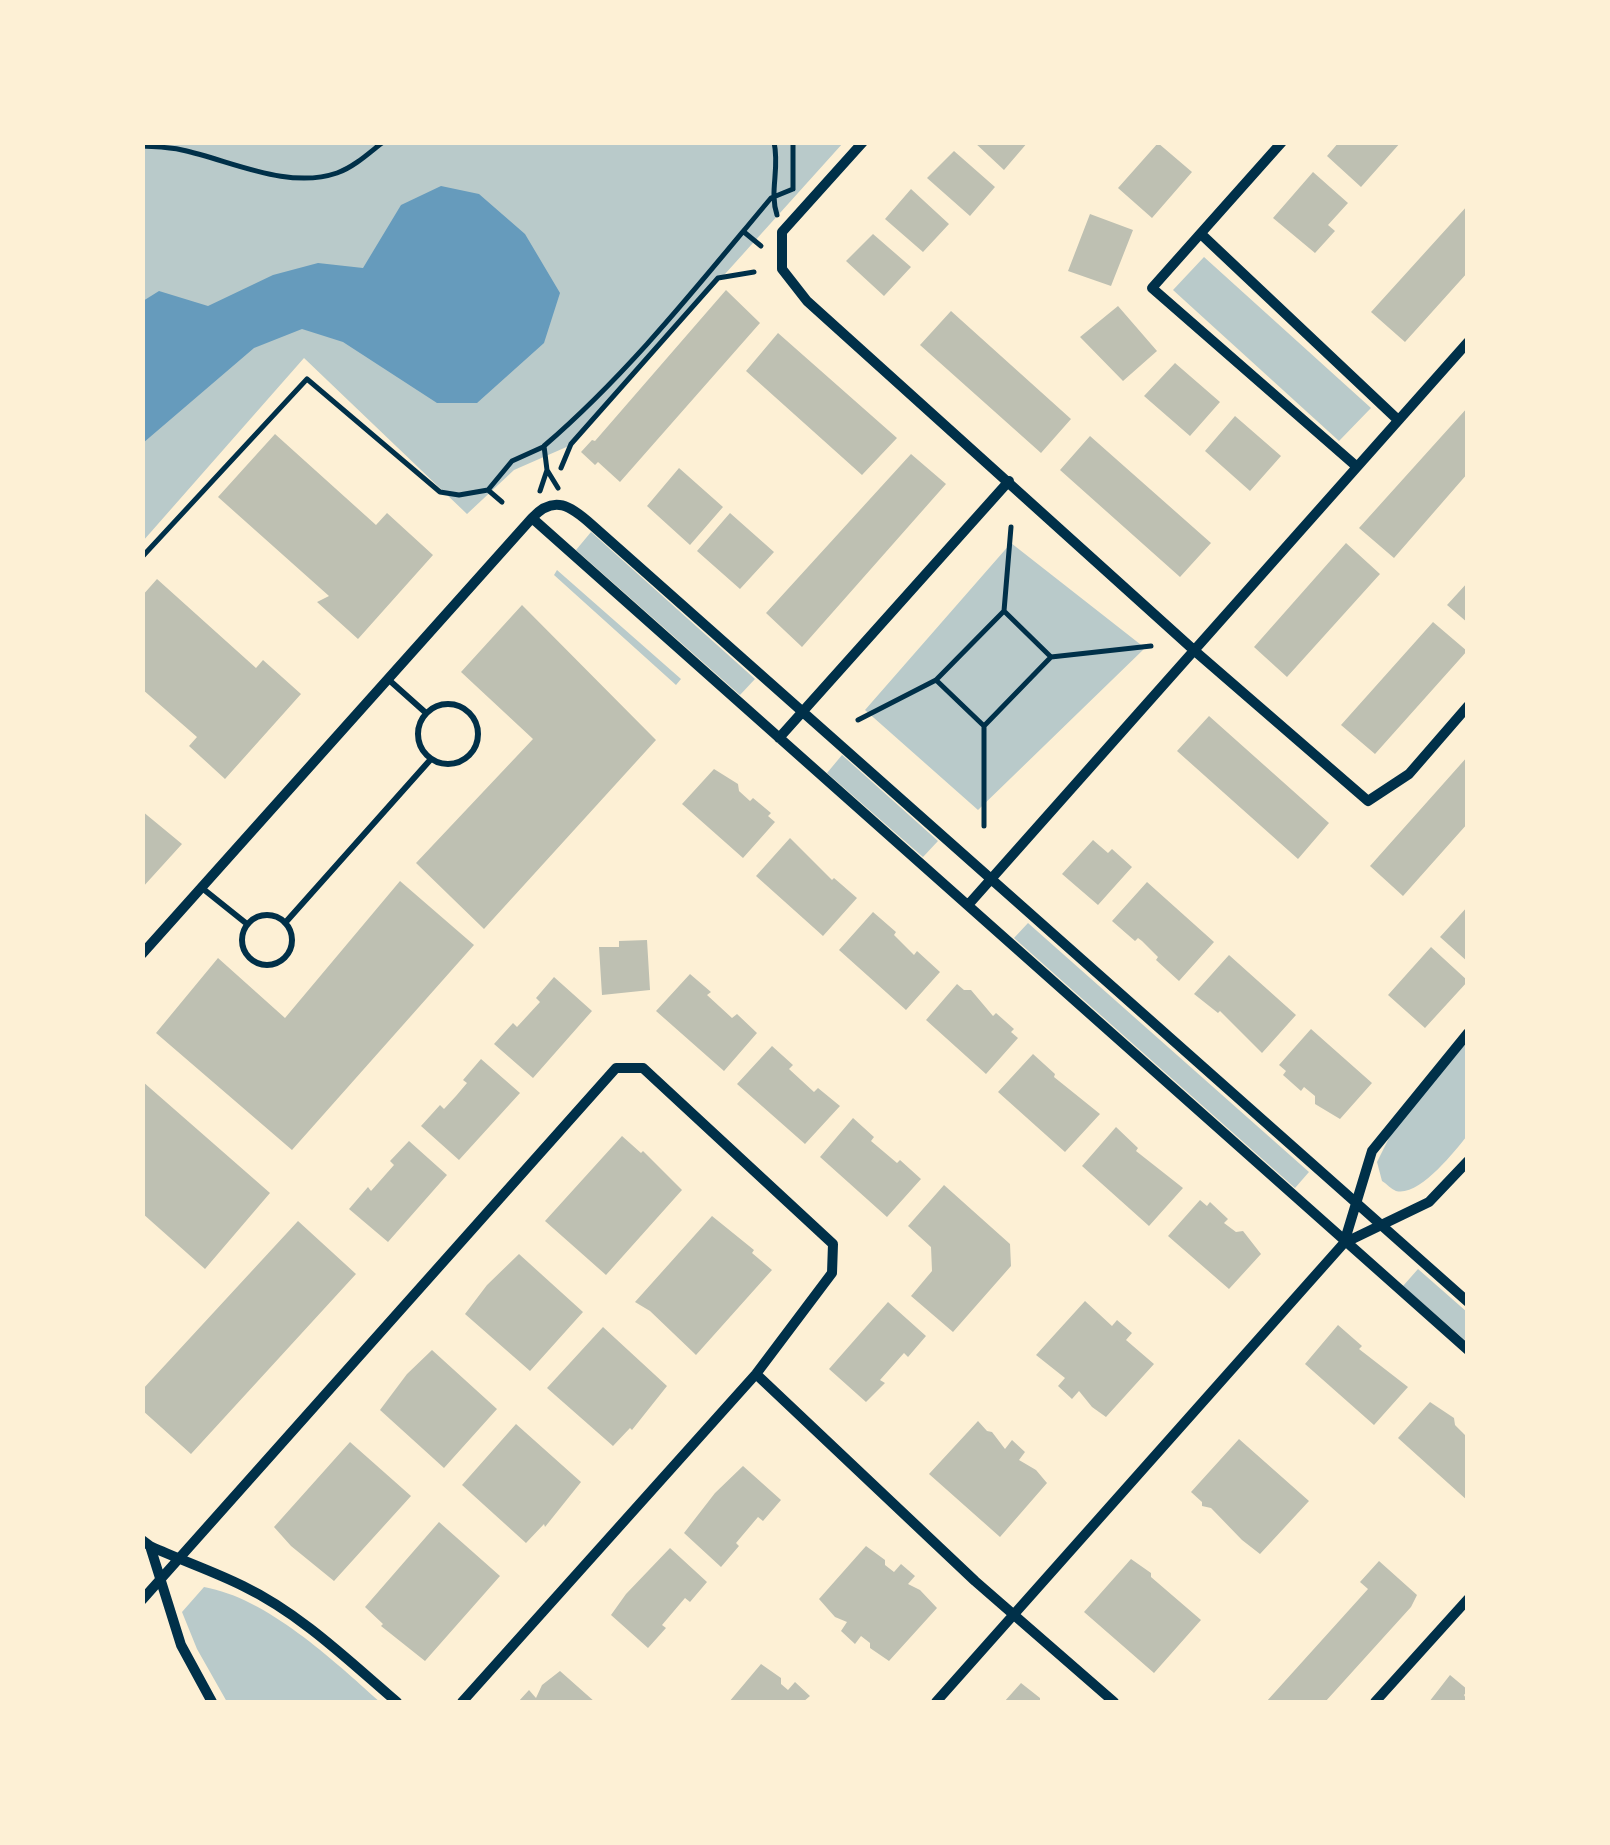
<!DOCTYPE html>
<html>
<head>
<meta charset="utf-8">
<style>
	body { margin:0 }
	#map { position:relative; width:1610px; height:1845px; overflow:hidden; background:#fdf0d5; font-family:Signika,sans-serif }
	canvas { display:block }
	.frame { position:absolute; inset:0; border:145px solid #fdf0d5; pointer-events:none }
</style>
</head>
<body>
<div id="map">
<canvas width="1610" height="1845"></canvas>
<div class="frame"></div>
</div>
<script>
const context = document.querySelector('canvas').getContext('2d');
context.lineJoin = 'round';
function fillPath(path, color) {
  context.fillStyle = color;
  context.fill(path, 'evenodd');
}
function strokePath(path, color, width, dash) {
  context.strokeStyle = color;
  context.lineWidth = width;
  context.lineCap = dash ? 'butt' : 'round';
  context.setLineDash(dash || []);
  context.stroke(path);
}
const green = new Path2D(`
	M142,143H843L571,445L514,470L467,514L304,358L143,541Z
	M1204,257L1371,408L1339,441L1173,290Z
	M591,532L755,679L740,695L576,550Z
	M1011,543L1145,648L978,810L865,710Z
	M557,570L681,679L676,685L554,575Z
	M842,755L938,841L923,857L827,773Z
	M1028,923L1309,1172L1295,1188L1014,938Z
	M1467,1042V1136C1454,1152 1419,1197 1396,1191C1391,1189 1387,1184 1382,1181L1377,1162L1394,1128Z
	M1418,1269L1467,1312V1342L1403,1286Z
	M204,1587C267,1598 333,1660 380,1702H227L197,1649L182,1612Z`);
const water = new Path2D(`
	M441,186L479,194L525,234L560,293L544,343L477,403H437L343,342L302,329L254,348L143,443V301L159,291L208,306L273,275L318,263L363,268L401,205Z`);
const building = new Path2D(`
	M974,142H1028L1004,170Z
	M1339,142H1401L1361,187L1327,156Z
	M1158,143L1192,172L1152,218L1118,188Z
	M954,151L995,187L970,216L927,178Z
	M1313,172L1348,203L1328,225L1335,231L1315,253L1273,218Z
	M911,189L949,224L923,252L885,219Z
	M1468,205V272L1405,342L1371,312Z
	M1090,214L1133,230L1111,286L1068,271Z
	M873,234L911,267L884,296L846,261Z
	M726,290L760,323L620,482L598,462L595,465L581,452L592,440L595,441Z
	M1118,306L1157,351L1123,381L1080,337Z
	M951,311L1071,419L1041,453L920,345Z
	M778,333L897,438L862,475L746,371Z
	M1175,363L1220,402L1190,436L1144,396Z
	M1468,407V473L1394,558L1359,528Z
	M1235,416L1281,456L1250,491L1205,451Z
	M275,434L376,525L387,513L433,555L358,639L317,602L329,596L218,497Z
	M1090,436L1211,543L1180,577L1060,470Z
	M911,454L946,484L802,647L766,613Z
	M679,468L723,507L690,545L647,506Z
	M730,513L774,552L740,589L697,551Z
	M1346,543L1380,574L1287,677L1254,647Z
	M157,579L256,668L263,660L301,694L225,779L189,746L197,737L142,689V596Z
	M1468,582V623L1447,605Z
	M522,605L656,740L484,929L416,863L533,739L461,672Z
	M1433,622L1467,651L1375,754L1341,725Z
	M1209,716L1329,823L1298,859L1177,751Z
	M1468,756V823L1403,896L1370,866Z
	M714,769L738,784L739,791L750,801L753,798L771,813L768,816L775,822L743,858L682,804Z
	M142,811L182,844L142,888Z
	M790,838L832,880L834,878L857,898L823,936L756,876Z
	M1093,840L1108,853L1112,849L1132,867L1098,905L1062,874Z
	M400,881L474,945L292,1150L156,1033L218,958L285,1018Z
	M1147,882L1214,942L1179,981L1156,960L1158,957L1142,941L1138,938L1135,941L1112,921Z
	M1468,906V962L1440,937Z
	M873,912L896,932L894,935L914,955L917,951L940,972L906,1010L839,950Z
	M647,940L650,990L602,995L599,947H619V941Z
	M1431,947L1468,981L1425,1028L1388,995Z
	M1229,955L1296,1015L1262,1053L1220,1011L1218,1013L1194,994Z
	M690,974L711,992L707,995L732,1018L737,1014L757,1033L724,1071L656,1011Z
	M554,977L592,1011L533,1078L494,1044L513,1023L517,1027L540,1002L536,998Z
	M957,984L964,990H971L993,1016L996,1013L1014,1029L1011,1032L1018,1038L986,1074L926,1020Z
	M1311,1029L1372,1083L1340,1119L1315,1104V1096L1304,1087L1301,1091L1283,1075L1286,1071L1279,1065Z
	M772,1046L793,1065L789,1069L814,1092L818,1088L840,1106L805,1144L737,1084Z
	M1033,1054L1055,1074L1054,1077L1100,1114L1065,1152L998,1092Z
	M481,1059L520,1093L459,1160L421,1126L440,1105L444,1109L456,1096L467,1083L463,1080Z
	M142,1081L270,1193L205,1269L142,1213Z
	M853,1118L874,1137L871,1141L897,1163L900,1160L921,1179L887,1217L820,1157Z
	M1116,1127L1138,1148L1136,1151L1183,1188L1149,1226L1082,1166Z
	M622,1136L641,1153L643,1151L682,1190L606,1275L545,1221Z
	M409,1141L447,1175L388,1242L349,1209L368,1187L371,1191L394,1165L390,1161Z
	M944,1185L1010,1244L1011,1266L953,1332L911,1296L932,1271L931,1247L908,1226Z
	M1200,1200L1207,1206L1210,1202L1228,1219L1224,1223L1236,1232L1243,1231L1261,1254L1229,1289L1168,1236Z
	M712,1216L754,1250L752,1253L772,1270L696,1355L650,1311L635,1302Z
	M298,1221L356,1274L191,1454L142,1410V1390Z
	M519,1254L583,1312L530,1371L465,1314L487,1285Z
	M1085,1301L1112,1326L1117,1320L1132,1333L1126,1340L1154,1364L1106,1417L1092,1407L1079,1391L1072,1399L1058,1386L1065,1378L1036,1355Z
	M888,1302L926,1336L908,1357L904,1353L880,1380L885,1383L866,1402L829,1369Z
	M1338,1325L1362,1346L1359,1349L1408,1387L1374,1425L1305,1364Z
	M603,1327L667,1386L632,1430L630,1428L613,1446L547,1388Z
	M432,1350L497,1409L444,1468L380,1410L407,1374Z
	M1430,1402L1454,1418L1455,1425L1465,1435L1468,1432V1501L1398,1438Z
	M978,1421L987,1431L992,1432L1005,1449L1012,1440L1025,1452L1019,1460L1036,1470L1047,1483L1000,1537L929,1474Z
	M516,1424L581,1482L545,1527L544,1524L526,1543L462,1485Z
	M1239,1439L1309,1501L1260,1554L1242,1540L1211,1508L1202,1506V1502L1191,1492Z
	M350,1442L411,1496L334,1581L291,1546L274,1527Z
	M743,1466L781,1500L763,1521L758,1517L736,1543L739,1546L721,1567L684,1533L715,1493Z
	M439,1522L500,1576L425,1661L381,1626L383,1624L365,1607Z
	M866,1546L885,1560V1565L894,1572L901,1564L915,1576L908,1584L920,1590L937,1608L889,1661L870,1648V1643L861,1636L855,1644L841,1631L847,1622L835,1617L819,1599Z
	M670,1548L707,1582L690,1602L685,1598L662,1625L666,1628L648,1648L611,1615L626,1594Z
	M1131,1559L1151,1573V1577L1201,1620L1154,1673L1084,1612Z
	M1379,1561L1417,1595L1411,1607L1325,1702H1266L1368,1589L1360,1582Z
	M761,1664L781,1678V1684L788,1690L795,1682L810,1696L803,1702H729Z
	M560,1671L595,1702H518L529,1690L536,1698L542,1685Z
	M1450,1675L1468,1690L1464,1695L1468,1702H1429Z
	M1021,1683L1040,1698V1702H1004Z`);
const path = new Path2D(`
	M774,142C780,169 769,191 777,215
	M142,146C156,147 169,147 182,150C230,160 287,190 337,173C354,167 369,153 383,142
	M793,189V142
	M744,232L761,246
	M561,468L571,444L718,278L754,272
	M547,470L558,488
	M488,490L512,461L543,447
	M540,491L547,470L544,446C629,373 699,284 771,198L793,189
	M142,557L307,379L440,492L459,495L488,490L502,502
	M1004,611L1011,527
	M1051,657L1151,646
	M858,720L936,680L1004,611L1051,657L984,726L936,680
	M984,726V826`);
const service = new Path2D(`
	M389,680L426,713
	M418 734a30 30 0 1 1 60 0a30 30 0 1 1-60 0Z
	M202,888L247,924
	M242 940a25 25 0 1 1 50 0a25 25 0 1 1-50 0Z
	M285,923L431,759`);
const minor = new Path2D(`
	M863,142L782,232V269L807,301L1196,652L1368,801L1409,774L1468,706
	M1282,142L1152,288L1356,466
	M1201,234L1397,419
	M532,518L1468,1350
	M779,738L1009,481
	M968,905L1468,342
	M142,954L532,518C554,494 571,506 592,525L1468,1302
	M1344,1243L1372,1151L1468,1033
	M756,1374L975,1581L1114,1702
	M142,1540L150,1546C180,1560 213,1571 243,1586C301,1614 349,1661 397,1702
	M150,1546L181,1645L212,1702
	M142,1600L616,1068H643L833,1244L832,1273L756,1374L462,1702
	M936,1702L1344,1243L1429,1202L1468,1161
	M1375,1702L1468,1599`);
fillPath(green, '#b9caca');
fillPath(water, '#669bbc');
fillPath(building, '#bec0b2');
strokePath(path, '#003049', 5);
strokePath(service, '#003049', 6);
strokePath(minor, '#003049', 10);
</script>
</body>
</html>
